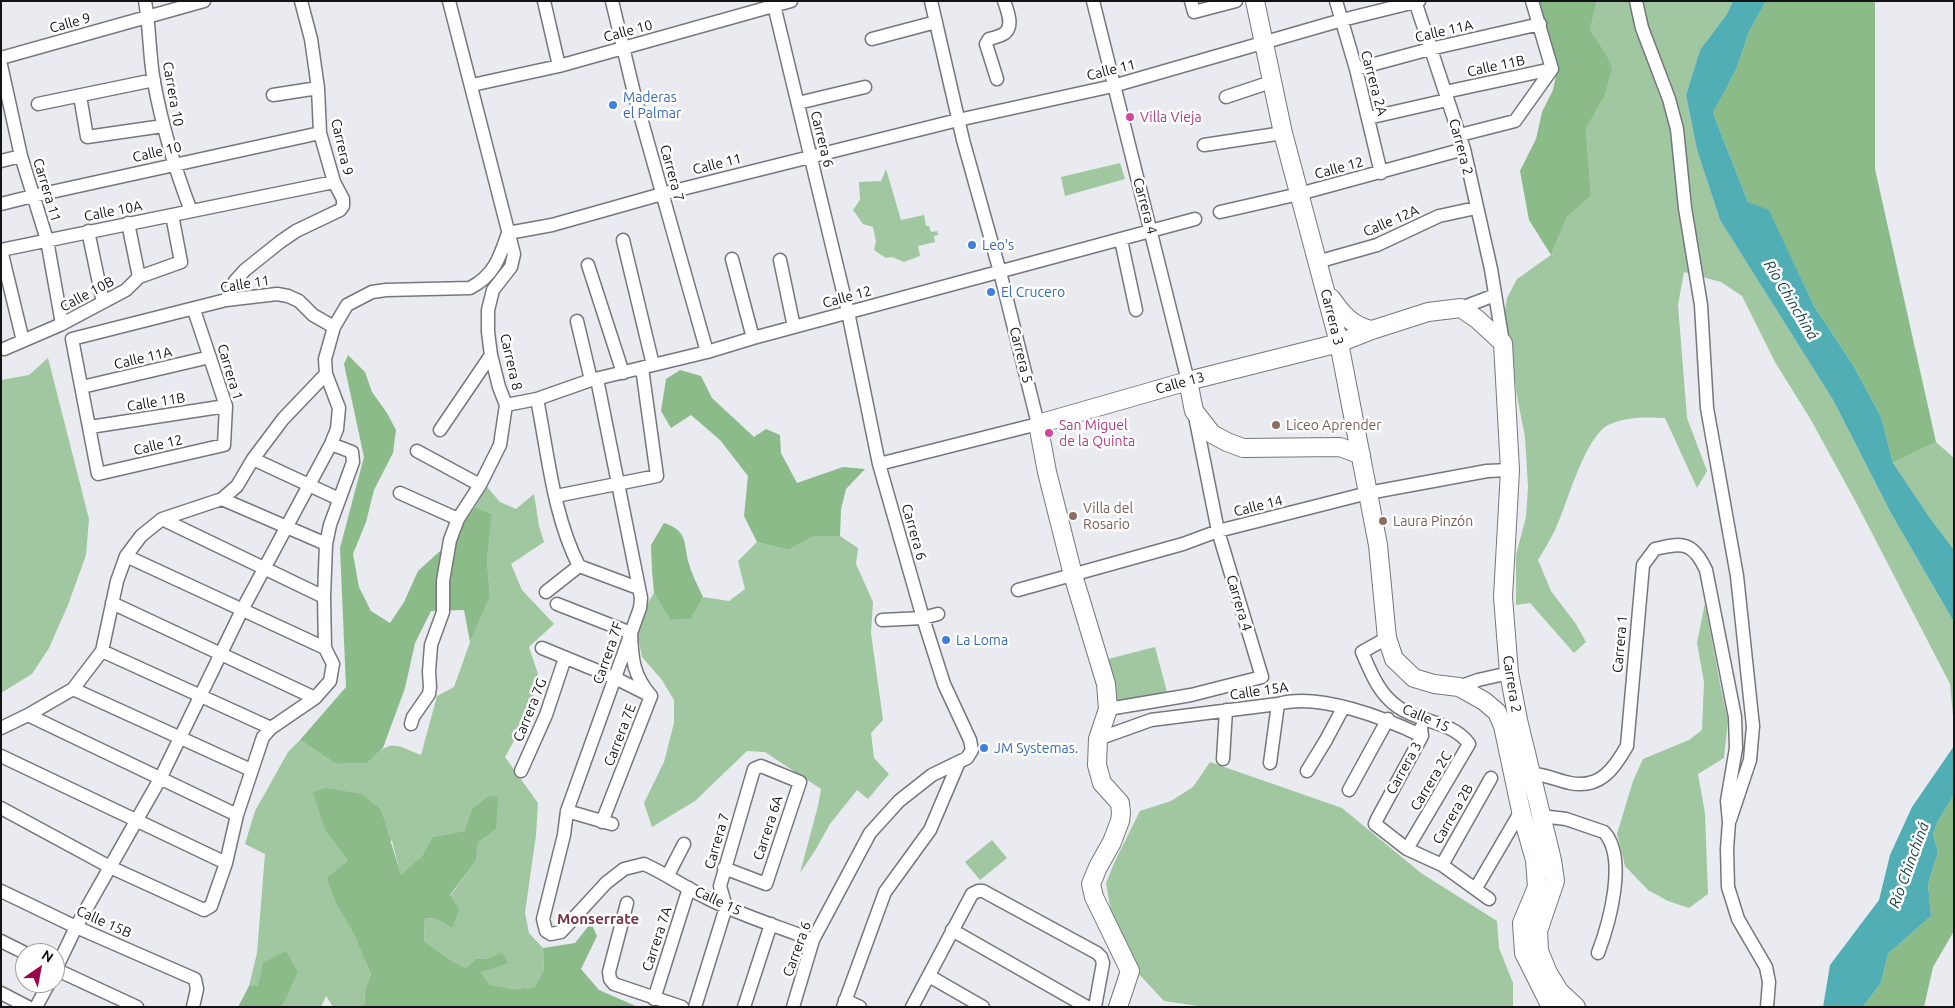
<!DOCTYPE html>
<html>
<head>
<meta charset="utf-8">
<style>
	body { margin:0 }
	#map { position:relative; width:1955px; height:1008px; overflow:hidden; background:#e9ebf1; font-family:Ubuntu,sans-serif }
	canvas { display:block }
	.frame { position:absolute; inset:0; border:2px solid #121315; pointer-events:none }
	.north { position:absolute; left:15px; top:943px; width:50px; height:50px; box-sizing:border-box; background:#fff; border:1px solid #a0a1a1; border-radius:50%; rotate:33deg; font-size:14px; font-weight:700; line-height:20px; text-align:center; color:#121315 }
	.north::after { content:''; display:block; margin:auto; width:18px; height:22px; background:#9f054a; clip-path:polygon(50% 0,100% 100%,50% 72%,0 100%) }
</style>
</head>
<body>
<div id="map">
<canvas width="1955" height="1008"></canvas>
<div class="frame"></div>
<div class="north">N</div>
</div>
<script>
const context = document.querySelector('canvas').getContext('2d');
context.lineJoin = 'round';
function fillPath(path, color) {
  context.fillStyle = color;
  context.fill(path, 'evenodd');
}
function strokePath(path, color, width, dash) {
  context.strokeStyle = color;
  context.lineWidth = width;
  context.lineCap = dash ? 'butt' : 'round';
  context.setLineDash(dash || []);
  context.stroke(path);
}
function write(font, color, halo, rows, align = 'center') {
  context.font = font + ' Ubuntu,sans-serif';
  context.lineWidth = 5;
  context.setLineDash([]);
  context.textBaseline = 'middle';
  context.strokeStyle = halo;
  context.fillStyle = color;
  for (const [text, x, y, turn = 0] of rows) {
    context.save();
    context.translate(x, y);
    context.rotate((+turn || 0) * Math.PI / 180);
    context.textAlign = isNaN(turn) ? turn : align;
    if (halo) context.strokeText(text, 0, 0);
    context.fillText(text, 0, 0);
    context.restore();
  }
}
const green = new Path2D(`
	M1597,1H1733L1727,14L1700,50L1686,95L1697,150L1720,220L1833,400L1892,515L1954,622V726L1950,684L1859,508L1811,420L1775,362L1742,296L1721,282L1684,272L1678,305L1687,418L1707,471L1697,488L1665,418C1646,417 1626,417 1608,425C1584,438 1567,505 1555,530C1550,540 1544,550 1538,560L1551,591L1576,624L1586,642L1574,653L1530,603L1516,605V555L1526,517L1528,487L1525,437L1517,396L1510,346L1504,318L1507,298L1517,279L1551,255L1567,217L1591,196L1586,129L1604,97L1605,52L1590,30Z
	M1120,163L1125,179L1065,196L1061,177Z
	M886,169L901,220L924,215L926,226H929L931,232L937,231L938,235L934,236L935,242L918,246L920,256L904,262L892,257L886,258L874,250L876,242L873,227L863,224L853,210L860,200L859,182L881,181Z
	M48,358L89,519L86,555L68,605L49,648L32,674L1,693V380L29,375Z
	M1936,442L1954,458V550L1930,518L1893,463Z
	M487,487L500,502L516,509L534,494L539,526L544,542L511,564L522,590L554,624L529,647L538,674L529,714L505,757L538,803L536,835L525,913L529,933L543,948L544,969L535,987L513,989L489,986L481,972L490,958L476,959L466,968L450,960L424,941L425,918L437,919L452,928L450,896L476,861L478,843L496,829L472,809L464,831L432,837L422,856L401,876L392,841L326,832L348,861L336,903L354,935L371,975L365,990L364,1007H333L326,996L321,1007H282L298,973L258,986H249L257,953L265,854L245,844L255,811L288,752L300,740L336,764L367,763C391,739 392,743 421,755L437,696L454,687L470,642L490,597L487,560L492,514L475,507Z
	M814,536H840L858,548L856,564L873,602L871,633L883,720L871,733L874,758L889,774L868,799L857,790L830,824L816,849L800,873L818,806L821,789L765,752L747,751L695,801L652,827L644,803L664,762L674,723V700L662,680L642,657L637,631L644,609L654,593L670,620L691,619L703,597L729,601L745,589L738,561L757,542L788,550Z
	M1705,603L1720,684L1728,720L1724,758L1698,774L1705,813L1708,894L1689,908L1668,901L1648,890L1625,866L1617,834L1633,781L1643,759L1689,740L1702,730L1704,682L1697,643Z
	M1155,647L1167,692L1116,704L1104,660Z
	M1210,762L1342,808L1421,873L1497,921L1499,948L1513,983V1007H1205L1164,1001L1137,972L1112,918L1106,883L1115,861L1140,811L1171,801L1193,787Z
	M992,840L1007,858L980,880L965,862Z`);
const forest = new Path2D(`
	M1536,1H1597L1590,30L1605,52L1612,69L1604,97L1586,129L1591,196L1567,217L1551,255L1529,220L1520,171L1536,139L1542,112L1553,90L1558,66Z
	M1766,1H1875V169L1936,442L1893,463L1881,417L1853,365L1814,306L1769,211L1748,202L1713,113L1736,70L1749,32Z
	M348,355L365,372L372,392L387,413L396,430L393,453L374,490L366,522L353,554L359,587L371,611L390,623L404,602L418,571L439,552L449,545L475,507L492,514L487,560L490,597L470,642L464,610L431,611L415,643L405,688L383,748L367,763L336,764L300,740L346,687L340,548L364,457L344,364Z
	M680,370L701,376L712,398L754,437L766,429L780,435L781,453L797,483L843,467L865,469L846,489L841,509L840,536H814L788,550L757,542L744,516L748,476L720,440L691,415L671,428L661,411L666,379Z
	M664,523C689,531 683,544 689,564C692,575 698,586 703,597L691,619L670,620L654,593L652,570L651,545Z
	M325,788L362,794L381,810L401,875L422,856L432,837L464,831L472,809L489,796L498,797L496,829L478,843L476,861L450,895L459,910L452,928L437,919L425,918L424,941L450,960L466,968L476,959L490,958L502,953L508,963L481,972L489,985L513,989L535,987L544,969L543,948L575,943L591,923L597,936L581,969L599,990L638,1007H364L365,990L371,975L354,935L336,903L327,878L348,861L326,832L313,793Z
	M1954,795V931L1933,967L1924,1007H1863L1881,983L1888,954L1931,916L1928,884L1938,852L1933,834L1938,821Z
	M286,951L298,973L282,1007H238L249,986H258L263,963Z`);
const water = new Path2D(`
	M1733,1H1766L1749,32L1736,70L1713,113L1748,202L1769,210L1814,306L1853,365L1881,417L1893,463L1930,518L1954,550V622L1892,515L1833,400L1720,220L1697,150L1686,95L1700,50L1727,14Z
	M1954,746V795L1938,821L1933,834L1938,852L1928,884L1931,916L1888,954L1881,983L1863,1007H1823L1830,965L1879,900L1890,855L1912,807Z`);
const street = new Path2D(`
	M145,1C150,28 149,55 154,82C162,126 175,169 191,211
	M544,1L559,66
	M612,1L635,97L707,352
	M773,1L848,312L879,464L923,618L944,684L970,740L972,750L967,758L932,775L899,801L870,833L813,940L793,1007
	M1093,1L1188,381
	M1191,1L1194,12L1236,1
	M1336,1L1356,69L1381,173
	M1415,1L1464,149L1491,269L1503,343
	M1636,1L1642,28L1669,99L1677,129L1685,208L1701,305L1707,408L1737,576L1753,726L1750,760L1730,820
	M872,39L936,22
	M1,58L204,1
	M1,65L21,156L47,240L62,324
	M1356,69L1430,49L1540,24
	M997,79L986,44L989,39C993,38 1001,36 1005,33C1014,25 1007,10 1004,1
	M472,85L559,66L791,1
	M1445,92L1552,69
	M273,95L318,88
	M80,96L87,137L163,126
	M1226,97L1271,82
	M798,103L865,87
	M38,104L154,80
	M1368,118L1447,100
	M1460,135L1515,121L1552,69L1532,1
	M1204,145L1283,133
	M1,161L21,156
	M1,204L33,196L320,133
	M1220,212L1299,194L1464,149
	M128,223L139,277
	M88,231L103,302
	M623,240L653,365
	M1121,240L1136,310
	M732,259L753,338
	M780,260L794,327
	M1317,262L1377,245L1439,216L1476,208
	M588,265L623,373
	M226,300L235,281L245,270L280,242L296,231L340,210L343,206V199L334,182L320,133L318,88L311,39L301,1
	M1461,308L1495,295
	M194,310L226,406L224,445L98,474L72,339L226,300L277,294L288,296L299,301L313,315L334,327
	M577,321L591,380
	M23,341L1,250L334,182
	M4,349L62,324L126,290L139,277L181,262L172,215
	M597,379L641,598L640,608L567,811L564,835L543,919L546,931L551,934L561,932L606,883L624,869L644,864C666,874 684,887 705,897C739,915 777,926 813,940
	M82,387L210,357
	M537,399C548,454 553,515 579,566
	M506,405L537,399L591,380L707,352L753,338L1195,219
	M90,427L226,406
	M440,430L491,355
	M417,451L480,485
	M253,459L339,499
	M879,464L1038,424L1000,272L963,140L931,1
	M400,493L458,519
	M556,496L657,476L642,368
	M222,499L326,544
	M162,519L324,597
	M126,556L325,648
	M1018,590L1183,544L1218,531L1368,493L1487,471L1510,470
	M546,592L579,566L638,588
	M112,603L315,698
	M557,604L631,633C632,659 633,675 651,696L602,822
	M882,620L923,618L938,614
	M1387,638L1362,652C1371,673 1379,694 1398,707C1420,723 1453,721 1469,744L1407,849
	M542,648L615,678L647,694
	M102,651L271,728
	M1459,687L1478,680L1509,673
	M73,689L251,770
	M1108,709L1191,695L1262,677L1218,531L1195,416
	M28,715L237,815
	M411,724L413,717L429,694L430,687L429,672L431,645L443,612V581L450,540L458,519L480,485L500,445L506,405L499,387L491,355L488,332V310L493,290L511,267L514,254L449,1
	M1,728L28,715L73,689L102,651L117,581L126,556L141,536L162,519L222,499L237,486L253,459L283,419L326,374
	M1421,728L1422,736L1377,819L1375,824L1407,849L1442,865L1489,899
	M1098,739L1151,720L1278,704C1318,692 1385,718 1422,736
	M1,756L226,863
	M1223,759L1226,710
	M1270,763L1278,704
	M521,771L546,715L565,658
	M1307,771L1326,740L1343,708
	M1525,774C1541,772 1555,780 1570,783C1600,789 1614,769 1627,746L1643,565L1655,549C1683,542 1693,542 1706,570L1735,717L1736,748L1727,801L1729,822L1727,849L1728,887L1738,919L1766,967L1769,982L1767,1007
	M1349,790L1388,719
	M1,808L110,867L204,910L211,906L226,863L237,815L263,737L271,728L315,698L330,681L333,664L325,648L324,597L326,544L330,525L353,462L352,452L331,444
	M567,811L612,824
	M1541,816L1566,819L1604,832C1628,858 1609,924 1598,953
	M1442,865L1491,778
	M668,875L684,844
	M1476,888L1521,811
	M1,891L76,927L195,979L197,989L193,1007
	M627,903L609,972L610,979L614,984L682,1007
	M952,930L1087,1007
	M1,941L25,953
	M55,969L137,1007
	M55,971L76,927L160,779L242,610L331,444L337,429L339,408L326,374L325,359L334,327L347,305L372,292L386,290L470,288C494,276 500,257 508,233L552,225L662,194L958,120L1113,86L1342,20L1419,1
	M929,976L983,1007
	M1,993L28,1007
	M654,999L689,888
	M845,1000L860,1007
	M36,1007L49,983
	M695,1007L726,907L720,886L754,769L761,766L800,782L766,884L724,868
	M744,1007L771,924
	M843,1007L885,892L930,830L959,762
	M912,1007L972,894L978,891H983L1097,953L1101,957L1103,963L1095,1007`);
const secondary = new Path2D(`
	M1255,1L1283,133L1339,343L1378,545L1387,638L1394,659L1414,678L1434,684L1459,687L1484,701L1497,712L1503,726L1521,811L1535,860L1537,887L1522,923L1524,953L1548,1001L1554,1007
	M1331,298C1342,314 1352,326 1372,330
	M1188,381L1194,411L1212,434L1227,442L1243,448L1340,447L1361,455
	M1118,1007L1130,971L1094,897L1091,884L1098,867L1112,842L1120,821L1121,813L1120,803L1102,783L1097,765L1098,739L1108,709L1106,684L1073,575L1047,472L1038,424L1188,381L1339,343L1372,330L1428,312L1461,308L1477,319L1503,343L1510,470L1503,597L1509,673L1518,720L1552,860L1555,881L1538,931L1539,951L1548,973L1559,991L1576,1007`);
const markers = [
	[613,105,5,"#3f7fe0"],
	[1130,117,5,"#d1479c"],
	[972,245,5,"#3f7fe0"],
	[991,292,5,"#3f7fe0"],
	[1276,425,5,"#8d6e63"],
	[1049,433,5,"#d1479c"],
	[1073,516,5,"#8d6e63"],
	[1383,521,5,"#8d6e63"],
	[946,640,5,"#3f7fe0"],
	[984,748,5,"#3f7fe0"]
];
const streetNames = [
	["Calle 9",70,23,-15],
	["Calle 10",628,31,-15],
	["Calle 11A",1444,31,-13],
	["Calle 11B",1496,66,-12],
	["Calle 11",1111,70,-14],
	["Carrera 2A",1374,83,75],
	["Carrera 10",173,94,80],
	["Carrera 6",822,139,76],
	["Carrera 9",342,147,77],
	["Carrera 2",1461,147,75],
	["Calle 10",157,152,-13],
	["Calle 11",717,164,-14],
	["Calle 12",1339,168,-15],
	["Carrera 7",672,173,75],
	["Carrera 11",47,190,73],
	["Carrera 4",1145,206,75],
	["Calle 10A",113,211,-11],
	["Calle 12A",1391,221,-23],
	["Calle 11",245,284,-9],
	["Calle 10B",87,294,-28],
	["Calle 12",847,297,-15],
	["Carrera 3",1332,317,76],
	["Carrera 5",1021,355,76],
	["Calle 11A",143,358,-13],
	["Carrera 8",511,362,77],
	["Carrera 1",230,372,73],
	["Calle 13",1180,383,-15],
	["Calle 11B",156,402,-9],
	["Calle 12",158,445,-13],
	["Calle 14",1258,506,-14],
	["Carrera 6",914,532,74],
	["Carrera 4",1239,603,73],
	["Carrera 1",1620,644,-85],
	["Carrera 7F",608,653,-71],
	["Carrera 2",1512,684,81],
	["Calle 15A",1259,691,-8],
	["Carrera 7G",530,710,-68],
	["Calle 15",1426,718,23],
	["Carrera 7E",620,735,-69],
	["Carrera 3",1404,768,-61],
	["Carrera 2C",1431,781,-59],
	["Carrera 2B",1453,814,-60],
	["Carrera 6A",768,828,-72],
	["Carrera 7",717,841,-74],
	["Calle 15",718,901,25],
	["Calle 15B",104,922,24],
	["Carrera 7A",657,939,-72],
	["Carrera 6",797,949,-70]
];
const shopNames = [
	["Maderas",623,97],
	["el Palmar",623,113],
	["Leo's",982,245],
	["El Crucero",1001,292],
	["La Loma",956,640],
	["JM Systemas.",994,748]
];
const hotelNames = [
	["Villa Vieja",1140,117],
	["San Miguel",1059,425],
	["de la Quinta",1059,441]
];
const educationNames = [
	["Liceo Aprender",1286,425],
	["Villa del",1083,508],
	["Rosario",1083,524],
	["Laura Pinzón",1393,521]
];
const waterNames = [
	["Río Chinchiná",1791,300,59],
	["Río Chinchiná",1909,865,-70]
];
const neighbourhoodNames = [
	["Monserrate",598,919]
];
fillPath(green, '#a0c79f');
fillPath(forest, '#8abb89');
fillPath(water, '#52aeb5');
strokePath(street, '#76777d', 15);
strokePath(secondary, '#76777d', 20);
strokePath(street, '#fff', 12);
strokePath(secondary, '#fff', 18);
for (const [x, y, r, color] of markers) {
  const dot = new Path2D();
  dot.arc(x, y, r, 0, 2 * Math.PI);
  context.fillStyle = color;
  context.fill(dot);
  strokePath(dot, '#fff', 2);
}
write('14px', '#121315', '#fff', streetNames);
write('14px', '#366cbe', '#fff', shopNames, 'left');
write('14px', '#b23c85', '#fff', hotelNames, 'left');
write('14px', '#785e54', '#fff', educationNames, 'left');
write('italic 15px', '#113d40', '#fff', waterNames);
write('bold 15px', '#7a3448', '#fff', neighbourhoodNames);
</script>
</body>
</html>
